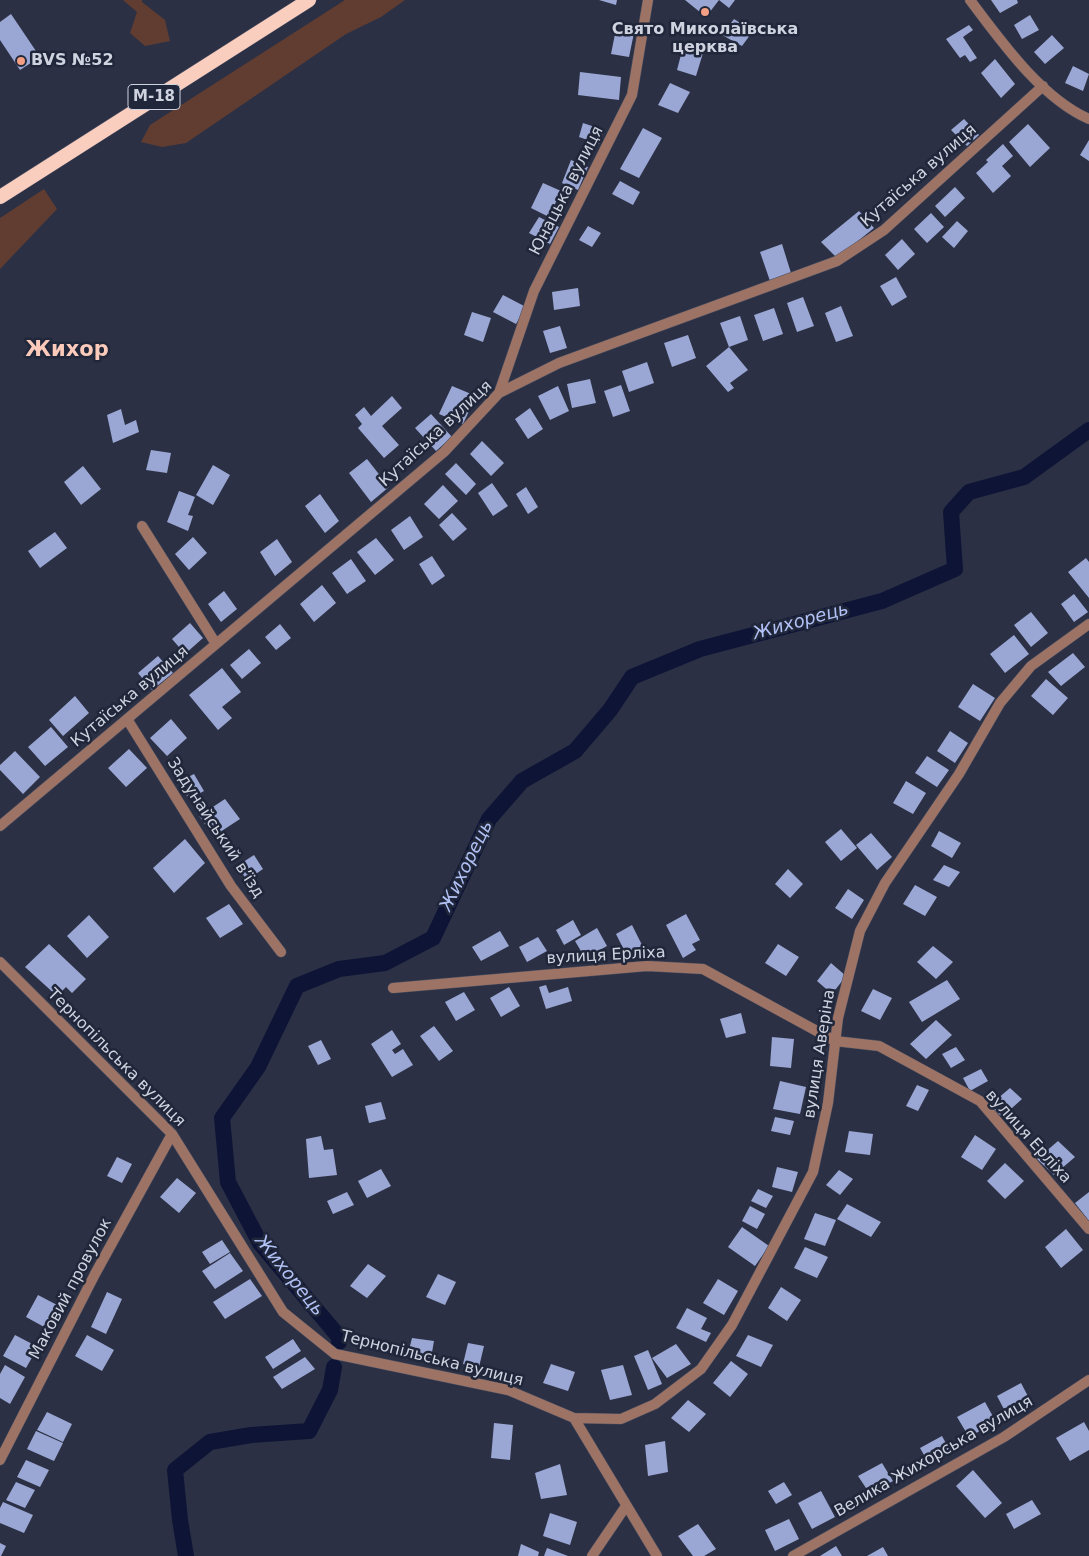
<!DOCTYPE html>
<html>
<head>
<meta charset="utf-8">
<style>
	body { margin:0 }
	canvas { display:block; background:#2b3044 }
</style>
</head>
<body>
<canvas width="1089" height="1556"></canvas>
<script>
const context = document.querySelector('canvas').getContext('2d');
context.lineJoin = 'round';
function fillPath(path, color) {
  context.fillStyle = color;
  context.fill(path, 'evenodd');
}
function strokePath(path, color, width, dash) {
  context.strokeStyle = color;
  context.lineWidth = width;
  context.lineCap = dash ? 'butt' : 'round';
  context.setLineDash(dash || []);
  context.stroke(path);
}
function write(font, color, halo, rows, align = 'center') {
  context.font = font + ' "DejaVu Sans",sans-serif';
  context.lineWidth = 5;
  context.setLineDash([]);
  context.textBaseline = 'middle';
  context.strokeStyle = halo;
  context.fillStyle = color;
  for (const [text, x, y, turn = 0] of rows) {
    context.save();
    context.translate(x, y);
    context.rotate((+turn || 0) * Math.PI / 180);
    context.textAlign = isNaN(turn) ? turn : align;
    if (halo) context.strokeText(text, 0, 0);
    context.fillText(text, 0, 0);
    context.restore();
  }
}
const green = new Path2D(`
	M123,0H142V2L165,20L170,41L145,46L130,33L137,12Z
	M345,0H405L381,17L346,34L186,143L162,147L141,142L150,125Z
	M44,189L57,209L0,269V218Z`);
const canal = new Path2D(`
	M339,1342L340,1338L260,1243L228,1182L222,1118L258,1067L297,986L339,969L385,963L433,938L489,819L522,781L575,751L610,710L632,677L700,649L882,601L955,569L951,512L969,492L1024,477L1089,430
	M186,1556L180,1520L175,1470L210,1442L251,1435L309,1431L330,1390L334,1367`);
const building = new Path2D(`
	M599,0H617L616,5Z
	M685,0H735L729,8L719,0L706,17Z
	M991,0H1017L1018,3L1000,13Z
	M11,14L40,57L20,70L0,40V22Z
	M1030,15L1039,30L1022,39L1014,25Z
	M734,19L753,31L742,46L722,35Z
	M969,25L973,30L963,37L977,58L970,62L965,55L960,58L946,39Z
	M616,29L634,33L629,57L611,54Z
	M1052,35L1064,48L1045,64L1034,52Z
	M683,47L703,53L696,76L677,70Z
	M995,59L1015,84L1001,98L981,73Z
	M1073,66L1089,74L1083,91L1065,83Z
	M580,72L621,77L619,100L578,95Z
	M670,83L690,92L678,113L658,105Z
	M964,119L979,135L967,146L951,130Z
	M583,123L604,130L599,144L579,137Z
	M1028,124L1050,148L1030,167L1009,142Z
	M643,128L662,138L639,178L620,169Z
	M1089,140V161L1080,155Z
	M1003,144L1013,156L1002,166L1011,176L993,193L976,173L988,162L986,160Z
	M571,160L588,167L578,190L562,183Z
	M620,181L640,192L633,205L612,194Z
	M543,183L561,191L549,217L531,208Z
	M955,187L965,198L945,217L935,206Z
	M859,211L874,228L837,258L821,242Z
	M931,213L944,227L927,243L914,229Z
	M539,217L559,227L550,244L529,233Z
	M957,221L968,231L954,248L942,237Z
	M588,226L601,233L592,247L579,240Z
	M902,239L915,254L898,270L885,255Z
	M782,244L791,273L770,281L760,252Z
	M896,277L907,297L892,306L880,286Z
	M578,288L580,306L554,310L552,292Z
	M503,295L526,307L516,324L493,312Z
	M803,297L814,326L797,332L787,303Z
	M841,306L853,336L836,342L825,313Z
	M774,308L783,334L763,341L754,315Z
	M472,312L491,318L483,342L464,335Z
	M740,316L748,340L729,347L720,323Z
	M560,326L567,348L550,353L543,331Z
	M688,335L696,358L672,367L664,343Z
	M729,347L748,370L730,383L734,388L728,392L706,366Z
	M647,362L654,383L629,392L622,371Z
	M590,379L596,403L572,408L567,384Z
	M621,385L630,411L613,417L604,391Z
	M452,386L476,396L463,424L439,414Z
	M558,386L569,411L550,420L538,396Z
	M392,396L402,408L382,426L399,445L384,458L358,428L362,424L355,415L364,407L371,416Z
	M530,408L543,429L528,439L515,419Z
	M121,409L125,425L136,420L139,432L113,443L107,415Z
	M431,414L452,437L436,451L415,428Z
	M482,441L504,463L491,476L470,454Z
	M151,450L171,453L167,473L146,470Z
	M367,459L389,487L371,502L349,473Z
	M456,463L476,484L466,495L445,474Z
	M213,465L230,475L213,505L196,495Z
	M83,466L101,489L81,505L64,482Z
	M492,483L508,506L493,516L478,493Z
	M443,485L458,501L439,519L424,504Z
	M526,487L538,507L528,514L516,494Z
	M179,491L195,497L188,515L193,516L188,531L167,522Z
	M320,494L339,521L325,533L305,506Z
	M452,513L467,529L453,541L439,525Z
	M410,516L423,537L404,550L391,530Z
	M55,532L67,548L40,568L28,551Z
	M193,537L207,553L189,570L175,554Z
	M376,538L394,560L375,575L357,552Z
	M277,539L292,562L275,576L260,552Z
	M432,556L445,576L432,585L419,564Z
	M1086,558L1089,562V598L1068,572Z
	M351,559L366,581L347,594L332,573Z
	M322,585L336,603L314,622L300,604Z
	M224,591L237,609L221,622L208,604Z
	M1074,594L1088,612L1074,622L1061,604Z
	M1031,612L1048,633L1031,647L1014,625Z
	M190,623L203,638L185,654L172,639Z
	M280,624L291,638L276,650L265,637Z
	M1014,635L1029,654L1005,673L990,654Z
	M249,649L261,663L242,679L230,665Z
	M1073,653L1085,667L1061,686L1048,672Z
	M158,656L173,673L152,690L138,673Z
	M222,668L241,692L222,707L232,718L218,730L189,695Z
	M1046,679L1068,698L1053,715L1031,696Z
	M973,684L995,698L980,721L958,707Z
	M75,696L89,713L63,736L49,720Z
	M171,719L187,738L167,756L150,738Z
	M51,727L68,747L45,766L28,747Z
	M950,731L968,743L955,763L937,751Z
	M129,749L147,768L126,787L108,768Z
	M15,751L40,777L23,794L0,770V765Z
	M927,756L949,770L937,787L915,773Z
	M194,774L204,791L189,799L178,782Z
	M906,781L926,793L913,814L893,803Z
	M225,799L240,819L214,836L199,816Z
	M841,829L857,848L841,861L825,842Z
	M939,831L961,843L952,858L931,846Z
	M871,833L892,857L877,870L856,845Z
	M185,839L205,863L174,893L153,868Z
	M254,855L263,869L247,880L237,866Z
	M944,865L960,872L949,887L933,880Z
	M788,869L803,884L790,898L775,884Z
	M915,885L937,897L925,916L903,904Z
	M848,889L864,900L852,919L835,908Z
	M229,904L243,924L220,938L206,918Z
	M686,914L700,940L692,944L696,950L683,958L666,925Z
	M89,915L109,937L87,958L67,936Z
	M573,920L581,935L564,945L556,930Z
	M632,925L643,947L627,956L616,934Z
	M597,928L607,946L585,958L575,941Z
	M500,931L509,946L481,961L472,947Z
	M538,937L547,951L527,962L519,947Z
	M49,944L86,979L72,993L66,987L57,996L25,967Z
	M778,944L799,957L786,976L765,963Z
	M933,946L953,962L936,979L917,962Z
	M831,963L846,976L832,994L817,981Z
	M947,980L960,999L922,1022L909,1002Z
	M546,985L549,993L568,987L572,1001L546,1009L539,987Z
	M509,987L520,1006L501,1017L490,998Z
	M873,989L892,998L880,1020L861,1011Z
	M464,992L475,1010L456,1021L445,1002Z
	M741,1013L746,1033L726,1038L720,1019Z
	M936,1020L952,1035L926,1059L910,1044Z
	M434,1026L453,1051L439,1061L420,1036Z
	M392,1030L401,1044L392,1050L395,1054L403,1049L413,1065L392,1077L371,1044Z
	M772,1037L794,1039L791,1068L770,1066Z
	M321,1040L331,1059L318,1065L308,1046Z
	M956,1047L965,1060L951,1068L942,1054Z
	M981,1069L988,1081L970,1091L963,1078Z
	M780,1081L806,1087L800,1114L773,1109Z
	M917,1085L929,1090L918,1111L906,1106Z
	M1010,1088L1022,1099L1002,1117L990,1105Z
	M381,1102L386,1119L369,1123L365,1106Z
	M775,1117L794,1121L790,1135L771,1131Z
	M849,1131L873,1134L870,1155L845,1152Z
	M975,1135L996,1149L982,1170L961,1157Z
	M321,1136L324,1150L333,1149L337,1175L309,1178L306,1139Z
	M1058,1141L1075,1157L1054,1175L1037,1159Z
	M117,1157L132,1164L122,1183L107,1176Z
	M1005,1163L1024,1181L1005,1199L987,1181Z
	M777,1167L798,1172L792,1192L772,1187Z
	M381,1169L391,1186L367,1198L358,1181Z
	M839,1170L853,1179L840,1195L826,1185Z
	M177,1178L196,1193L179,1213L160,1197Z
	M758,1189L773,1196L766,1208L751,1201Z
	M347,1192L354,1205L333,1214L327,1201Z
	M1089,1192V1221L1075,1203Z
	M847,1204L881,1222L871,1237L837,1219Z
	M750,1206L765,1214L757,1229L742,1221Z
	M815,1213L836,1220L825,1246L804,1239Z
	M742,1227L769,1246L755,1266L728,1247Z
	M1066,1229L1083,1250L1061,1268L1045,1247Z
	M222,1240L230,1252L210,1264L202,1252Z
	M805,1247L828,1257L817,1278L794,1268Z
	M230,1253L243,1271L215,1289L202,1271Z
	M368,1264L386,1276L367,1298L350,1286Z
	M438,1274L456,1282L445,1305L426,1297Z
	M250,1279L262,1296L225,1319L213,1302Z
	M718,1279L738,1291L724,1315L703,1303Z
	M781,1287L801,1300L787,1321L768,1308Z
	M107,1292L122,1299L106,1334L91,1327Z
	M38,1295L59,1306L46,1328L26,1317Z
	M687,1308L707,1318L701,1329L711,1333L706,1342L676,1328Z
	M15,1335L38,1347L26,1368L3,1356Z
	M87,1335L114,1350L102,1371L75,1356Z
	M748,1335L773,1345L761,1367L736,1356Z
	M412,1338L434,1341L431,1358L408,1354Z
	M293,1339L301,1351L273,1369L265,1357Z
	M468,1343L484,1346L479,1367L463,1364Z
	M676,1344L691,1364L667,1378L652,1358Z
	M648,1350L662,1384L648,1390L634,1356Z
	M305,1357L315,1369L282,1389L273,1377Z
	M731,1361L748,1374L730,1397L713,1383Z
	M551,1364L575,1372L568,1391L543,1383Z
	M5,1365L25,1377L10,1404L0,1398V1374Z
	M623,1365L632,1395L610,1400L601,1370Z
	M1021,1383L1031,1402L1007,1415L997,1396Z
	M688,1400L706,1414L689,1432L671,1418Z
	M985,1402L996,1422L969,1437L957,1417Z
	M47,1412L72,1424L63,1442L37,1430Z
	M1084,1422L1089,1431V1450L1070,1461L1056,1438Z
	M494,1423L513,1425L510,1460L491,1458Z
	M36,1431L63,1443L54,1461L27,1449Z
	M942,1436L950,1451L928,1462L920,1448Z
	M665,1441L668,1472L648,1476L645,1445Z
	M26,1460L49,1470L40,1487L17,1477Z
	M882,1463L893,1481L870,1494L858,1476Z
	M560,1464L567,1495L541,1499L535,1473Z
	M973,1470L1002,1503L985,1518L956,1486Z
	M16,1482L35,1490L25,1508L6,1500Z
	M784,1482L792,1495L776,1504L768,1491Z
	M821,1491L835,1517L812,1529L798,1503Z
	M1032,1500L1041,1514L1014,1529L1006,1514Z
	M3,1502L33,1515L24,1533L0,1523V1508Z
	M550,1513L577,1522L570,1545L543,1536Z
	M789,1519L799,1539L775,1551L765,1530Z
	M698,1524L716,1549L704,1556H693L678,1536Z
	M0,1543L6,1546L1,1556H0Z
	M521,1544L539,1552L538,1556H518Z
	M836,1546L842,1556H820Z
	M883,1547L888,1556H867Z
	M547,1548L568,1556H544Z`);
const minor = new Path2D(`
	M970,0C1001,41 1041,98 1089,119
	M499,393L534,291L632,95L648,0
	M142,526L216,644
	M127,719L231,886L281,952
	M0,826L444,452L499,393L559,363L837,261L884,230L1043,86
	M0,962L172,1134L283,1312L335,1354L508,1390L574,1418L657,1556
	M393,988L647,966L703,969L835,1041L879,1046L980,1101L1089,1229
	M574,1418L621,1419L655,1404L701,1369L732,1325L813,1172L828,1103L838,1018L860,931L885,883L959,774L1000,703L1031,666L1089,624
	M0,1460L95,1274L172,1134
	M592,1556L626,1506
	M793,1556L1004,1437L1089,1380`);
const trunk = new Path2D(`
	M0,197L309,0`);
const markers = [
	[705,12,5,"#f39f83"],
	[21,61,5,"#f39f83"]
];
const shields = [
	[154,97,52]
];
const shieldNames = [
	["М-18",154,97]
];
const poiNames = [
	["Свято Миколаївська",705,30],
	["церква",705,48],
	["BVS №52",31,61,"left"]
];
const streetNames = [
	["Кутаїська вулиця",919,176,-41],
	["Юнацька вулиця",567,191,-63],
	["Кутаїська вулиця",436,434,-43],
	["Кутаїська вулиця",130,697,-40],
	["Задунайський в’їзд",215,828,57],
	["вулиця Ерліха",606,956,-3],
	["вулиця Аверіна",820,1054,-81],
	["Тернопільська вулиця",116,1058,45],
	["вулиця Ерліха",1028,1137,48],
	["Маковий провулок",71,1289,-62],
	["Тернопільська вулиця",432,1359,14],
	["Велика Жихорська вулиця",934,1457,-30]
];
const waterNames = [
	["Жихорець",801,622,-15],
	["Жихорець",467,866,-64],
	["Жихорець",289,1276,51]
];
const districtNames = [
	["Жихор",67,351]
];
fillPath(green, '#613c30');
strokePath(canal, '#0e1436', 16);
fillPath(building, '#9aa7d4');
strokePath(minor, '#494d60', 11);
strokePath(trunk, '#494d60', 15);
strokePath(minor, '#9c7365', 10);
strokePath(trunk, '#facebf', 14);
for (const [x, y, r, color] of markers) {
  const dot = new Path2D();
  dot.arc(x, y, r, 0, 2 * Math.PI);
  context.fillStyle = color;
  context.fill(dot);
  strokePath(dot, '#21273a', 2);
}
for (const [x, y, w] of shields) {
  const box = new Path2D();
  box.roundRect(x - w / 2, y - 12.5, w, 25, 4);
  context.fillStyle = '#21273a';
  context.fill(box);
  strokePath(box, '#cfd3e0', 1);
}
write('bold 15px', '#cfd3e0', null, shieldNames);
write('bold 16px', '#cfd3e0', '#21273a', poiNames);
write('16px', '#cfd3e0', '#21273a', streetNames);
write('italic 18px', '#b2c2f7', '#21273a', waterNames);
write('bold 21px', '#fbcaba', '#21273a', districtNames);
</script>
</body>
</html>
